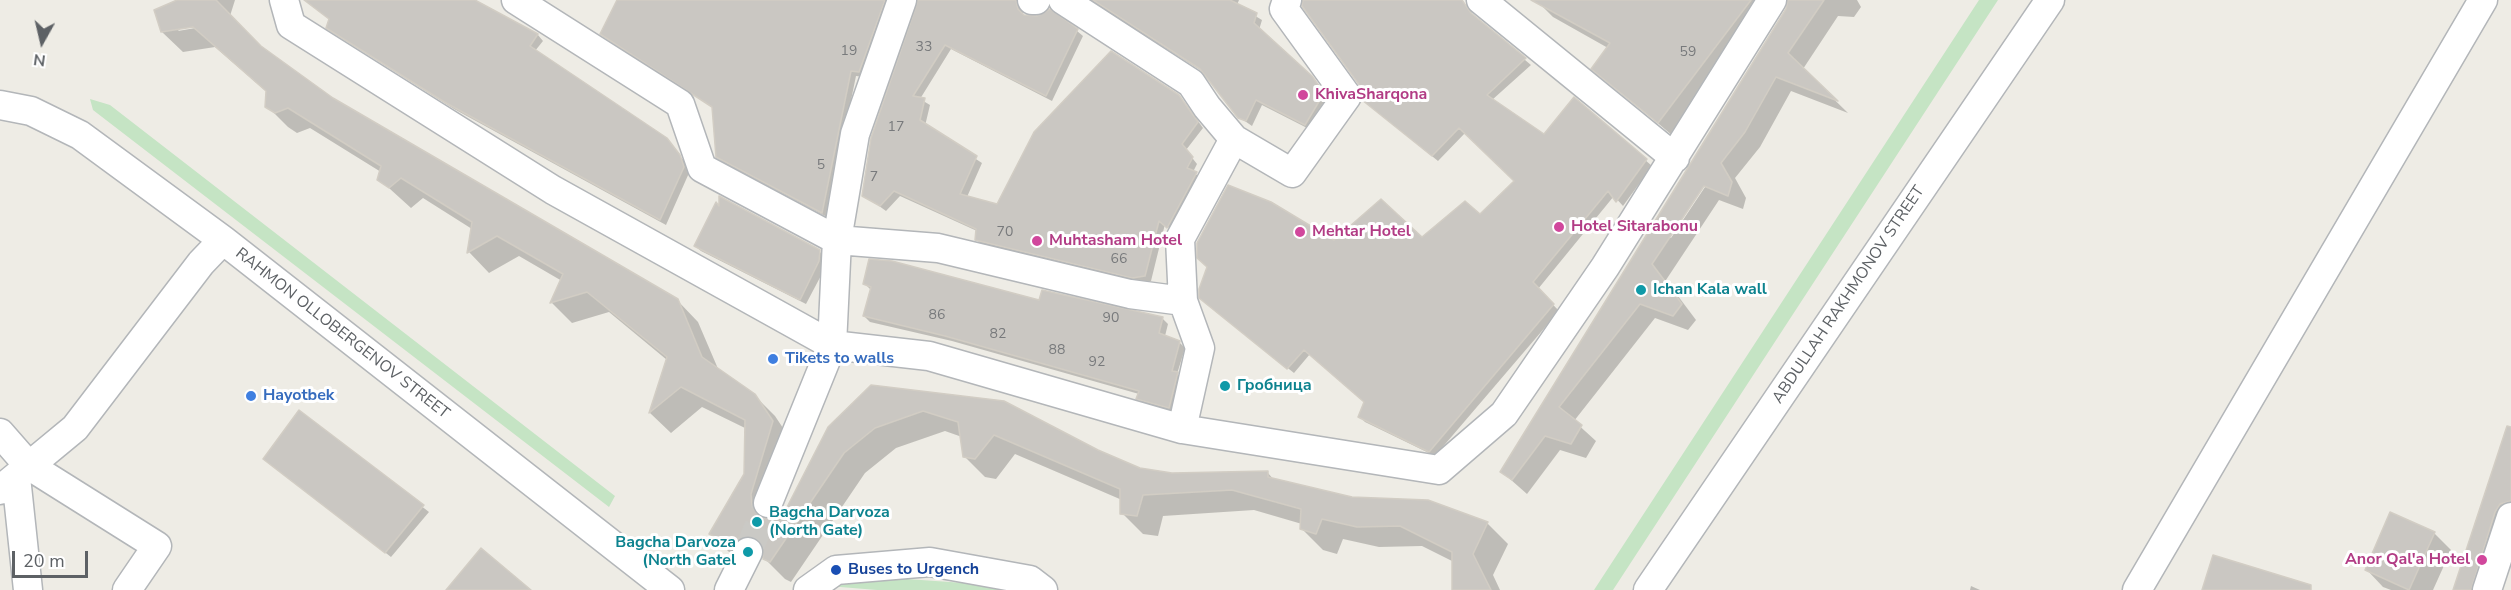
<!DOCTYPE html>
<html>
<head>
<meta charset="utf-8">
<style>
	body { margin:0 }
	#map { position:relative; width:2511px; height:590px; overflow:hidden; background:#eeece5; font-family:"Nunito Sans",sans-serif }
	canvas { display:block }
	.north { position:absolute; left:12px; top:12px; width:60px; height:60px; -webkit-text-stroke:4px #fff; paint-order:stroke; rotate:188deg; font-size:16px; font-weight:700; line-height:24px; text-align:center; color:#5d6165 }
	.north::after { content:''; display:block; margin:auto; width:21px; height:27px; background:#5d6165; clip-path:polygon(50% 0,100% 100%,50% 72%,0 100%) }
	.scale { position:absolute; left:12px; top:551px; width:76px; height:27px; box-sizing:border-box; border:3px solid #5d6165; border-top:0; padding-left:8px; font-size:18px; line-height:21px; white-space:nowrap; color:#5d6165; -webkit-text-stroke:4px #fff; paint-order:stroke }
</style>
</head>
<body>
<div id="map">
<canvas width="2511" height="590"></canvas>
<div class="north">N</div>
<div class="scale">20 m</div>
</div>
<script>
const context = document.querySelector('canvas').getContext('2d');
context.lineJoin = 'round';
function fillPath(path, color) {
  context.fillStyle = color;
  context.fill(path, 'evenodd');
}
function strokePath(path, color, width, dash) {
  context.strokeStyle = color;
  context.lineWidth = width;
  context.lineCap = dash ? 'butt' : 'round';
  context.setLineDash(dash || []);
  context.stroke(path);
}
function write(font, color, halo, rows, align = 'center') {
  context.font = font + ' "Nunito Sans",sans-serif';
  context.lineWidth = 6;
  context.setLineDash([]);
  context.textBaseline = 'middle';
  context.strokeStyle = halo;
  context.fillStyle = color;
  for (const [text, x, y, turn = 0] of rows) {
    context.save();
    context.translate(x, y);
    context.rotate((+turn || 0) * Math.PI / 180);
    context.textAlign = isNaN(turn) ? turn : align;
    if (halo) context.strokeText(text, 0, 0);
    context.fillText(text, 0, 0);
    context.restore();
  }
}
const green = new Path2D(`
	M1979,0H1998L1613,590H1594Z
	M90,99L110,105L615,496L609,507L93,110Z
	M849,575L993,585L1019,590H877L828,586Z`);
const shadow = new Path2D(`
	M180,0H235L230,16L262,48L332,99L677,300L698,322L719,371L754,395L775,416L793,443L772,520L786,513L872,387L1097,451L1139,470L1172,474L1267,472L1275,481L1351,498L1487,523L1508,544L1493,575L1500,590H1453L1454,562L1422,546L1379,547L1343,539L1337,554L1323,550L1302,529V524L1254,510L1163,516L1158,536L1143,534L1122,513V500L1015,454L996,479L985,477L964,456L962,437L945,431L896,448L865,473L791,582L785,579L764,558L731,554L711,534L745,474L747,429L702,407L671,433L650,413L667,360L609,312L572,323L552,303L562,281L519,256L489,273L469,252L472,229L423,198L411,208L379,179L381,172L310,128L297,133L288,127L267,106L268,93L215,47L183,52L162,32ZM182,27H201L178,31Z
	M305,0H472L538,35L543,41L535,51L666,139L685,162L689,173L666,225L454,109L334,33L328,27L331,19Z
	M619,0H892L865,77L856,76L827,217L723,162L717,156L714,108L602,34Z
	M928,0H1022L1023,15L1077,31L1083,36L1052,101L951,49L920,99L930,105L925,126L982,163L967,197L998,205L1178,96L1185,103L1203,128L1186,150L1197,164L1193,172L1202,179L1173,232L1165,224L1151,281L1139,283L982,245L976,239L977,231L900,196L886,211L864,195Z
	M1089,0H1239L1237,5L1262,20L1259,30L1311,77L1329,99L1311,130L1262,105L1252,126L1239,117L1205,73Z
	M1304,0H1459L1470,10L1475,18L1531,65L1492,100L1545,136L1575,99L1652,166L1623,206L1614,196L1538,289L1559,311L1435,456L1365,422L1359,416L1366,403L1310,354L1294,373L1202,300L1334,242L1422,239L1480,216L1516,181L1466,132L1438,161L1370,106L1362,86Z
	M1539,0H1777L1673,136L1593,68L1608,48L1553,17L1538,2Z
	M1789,0H1857L1861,7L1854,17L1838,16L1803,69L1848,113L1791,91L1760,147L1735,178L1746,198L1743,209L1719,200L1666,280L1696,320L1688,330L1655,318L1574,421L1596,441L1586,458L1560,450L1527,494L1502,472L1787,9ZM1707,179L1709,181L1671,238L1669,237Z
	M721,209L819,251L825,257V268L806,304L701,251L695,246Z
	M865,284L1040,302L1163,319L1168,324L1165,336L1179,342L1185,348L1177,374L1183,379L1175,413L1144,404L1138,398L1139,394L952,341L870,322L864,316L871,290Z
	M300,412L429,512L391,557L271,464Z
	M2511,467V520L2485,590H2454Z
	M2434,533L2451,550L2433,590H2391L2383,587L2367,570Z
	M1971,586L1980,590H1970Z`);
const building = new Path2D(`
	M177,0H216L261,46L333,98L678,299L702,357L755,394L773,421L751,494L752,506L761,518L771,519L785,511L828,427L871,385L1004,401L1098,450L1140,468L1172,473L1268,471V477L1352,497L1428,500L1488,522L1473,554L1491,590H1452V552L1400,526L1357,527L1322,519L1316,534L1300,529L1301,509L1232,490L1143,495L1137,516L1120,514V489L994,435L975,459L963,457L958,422L923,411L875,428L844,453L770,562L763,559L762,543L755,537L739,538L733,545L709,534L744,474L745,420L681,387L649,413L667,357L587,292L550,303L563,274L497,236L467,253L472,222L401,178L389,188L377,180L381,166L288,108L275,113L265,107L266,91L193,27L161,32L154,10Z
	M304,0H475L538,34L530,46L667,138L680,155L684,167L660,220L446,103L326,28L329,19Z
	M617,0H885L859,72L851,71L822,213L716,157L712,107L600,34Z
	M918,0H1016L1018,9L1024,15L1037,16L1050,9L1078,29L1046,96L945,45L913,96L925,98L920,120L977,156L960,194L997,204L1034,132L1111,51L1179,95L1198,122L1182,144L1193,157L1187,168L1197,172L1167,228L1159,221L1145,276L1132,278L975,240L976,229L894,191L880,206L862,196L871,138Z
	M1093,0H1230L1257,13L1254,23L1312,76L1324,93L1305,125L1256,100L1246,121L1238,118L1200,69Z
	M1303,0H1462L1471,13L1526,58L1487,95L1544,134L1574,97L1647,159L1616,202L1608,191L1533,282L1554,304L1429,452L1358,417L1364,402L1304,350L1287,369L1199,298V289L1207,267L1197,258V243L1228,185L1271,202L1334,240L1381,199L1422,237L1465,201L1480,214L1514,181L1459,128L1432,156L1362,100L1360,86L1302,6Z
	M1531,0H1751L1658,123L1591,69L1610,43Z
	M1788,0H1824L1788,53L1838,101L1776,77L1745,132L1721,163L1732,182L1728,196L1704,186L1652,264L1682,304L1673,316L1640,304L1559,407L1582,425L1571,444L1545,436L1512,480L1500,472L1786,9Z
	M719,196L820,250L819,261L800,300L694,246L716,202L719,206Z
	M869,259L892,261L1039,300L1042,290L1163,317L1159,333L1180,341L1172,371L1178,372L1169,408L1136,399L1139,391L945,336L863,316L871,287L863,284Z
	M299,410L424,505L385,553L263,459Z
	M2507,426L2511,427V501L2500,504L2495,512L2471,590H2453Z
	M2390,512L2435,532L2409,590L2365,570Z
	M481,548L531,590H446Z
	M2213,555L2311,585V590H2202Z`);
const minorTunnel = new Path2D(`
	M748,552L768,503`);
const minor = new Path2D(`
	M284,0L291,25L553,190L832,345L929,356L1182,429L1439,470L1504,414L1605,267L1772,0
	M516,0L680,104L702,168L837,240L938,248L1130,294L1183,301
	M1032,0H1036
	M1063,0L1191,83L1207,107L1234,139L1292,173L1347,96L1284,9L1287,0
	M1481,0L1675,158
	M0,105L31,111L80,135L223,240L670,590
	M1182,429L1200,348L1183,301L1180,239L1234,139
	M0,433L28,465L157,546L127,590
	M16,477L28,590
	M0,490L75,428L201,263L223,240
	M768,503L832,345L837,240L855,134L902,0
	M729,590L748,552
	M808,590L836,570L930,562L1030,580L1043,590
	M1648,590L2050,0
	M2137,590L2483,0
	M2487,590L2511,517`);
const markers = [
	[1303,95,6,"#d1479c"],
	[1559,227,6,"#d1479c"],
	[1300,232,6,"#d1479c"],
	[1037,241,6,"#d1479c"],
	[1641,290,6,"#0f9aa8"],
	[773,359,6,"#3f7fe0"],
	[1225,386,6,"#0f9aa8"],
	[251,396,6,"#3f7fe0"],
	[757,522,6,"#0f9aa8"],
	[748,552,6,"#0f9aa8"],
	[2482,560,6,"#d1479c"],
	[836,570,6,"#1a4fb4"]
];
const numberNames = [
	["33",924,48],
	["19",849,52],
	["59",1688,53],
	["17",896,128],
	["5",821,166],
	["7",874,178],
	["70",1005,233],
	["66",1119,260],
	["86",937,316],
	["90",1111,319],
	["82",998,335],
	["88",1057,351],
	["92",1097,363]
];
const hotelNames = [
	["KhivaSharqona",1315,95],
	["Hotel Sitarabonu",1571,227],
	["Mehtar Hotel",1312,232],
	["Muhtasham Hotel",1049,241],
	["Anor Qal'a Hotel",2470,560,"right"]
];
const cultureNames = [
	["Ichan Kala wall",1653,290],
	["Гробница",1237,386],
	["Bagcha Darvoza",769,513],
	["(North Gate)",769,531],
	["Bagcha Darvoza",736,543,"right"],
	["(North Gatel",736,561,"right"]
];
const streetNames = [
	["ABDULLAH RAKHMONOV STREET",1849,295,-56],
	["RAHMON OLLOBERGENOV STREET",342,334,38]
];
const shopNames = [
	["Tikets to walls",785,359],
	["Hayotbek",263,396]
];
const transitNames = [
	["Buses to Urgench",848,570]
];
fillPath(green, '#c5e4c4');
fillPath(shadow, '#0003');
fillPath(building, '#cac7c2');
strokePath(building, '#d2cdc4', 1.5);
strokePath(minorTunnel, '#cac9c5', 28, [28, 14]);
strokePath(minor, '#b3b6b9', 31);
strokePath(minor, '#fff', 28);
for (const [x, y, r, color] of markers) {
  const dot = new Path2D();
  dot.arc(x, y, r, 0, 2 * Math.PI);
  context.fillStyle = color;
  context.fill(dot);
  strokePath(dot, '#fff', 2);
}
write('14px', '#787a7c', null, numberNames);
write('bold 16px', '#b23c85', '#fff', hotelNames, 'left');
write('bold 16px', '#0d838f', '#fff', cultureNames, 'left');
write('16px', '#5d6165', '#fff', streetNames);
write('bold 16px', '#366cbe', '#fff', shopNames, 'left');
write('bold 16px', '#164399', '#fff', transitNames, 'left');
</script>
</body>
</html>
